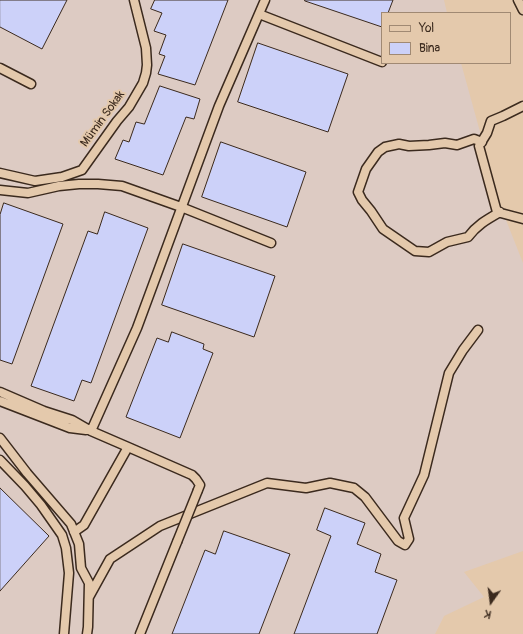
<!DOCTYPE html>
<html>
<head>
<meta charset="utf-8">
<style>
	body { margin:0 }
	#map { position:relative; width:523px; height:634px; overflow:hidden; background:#e4c9ac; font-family:Pangolin,sans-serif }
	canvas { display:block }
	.legend { position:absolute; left:381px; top:12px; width:130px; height:52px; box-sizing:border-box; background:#e4c9ac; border:1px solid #a08973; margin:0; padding:5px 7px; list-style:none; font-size:12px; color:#3b2a1e }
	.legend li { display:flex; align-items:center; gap:8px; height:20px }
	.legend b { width:20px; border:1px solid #a08973 }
	.north { position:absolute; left:471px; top:582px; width:40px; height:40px; -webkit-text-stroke:3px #e4c9ac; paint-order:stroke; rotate:194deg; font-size:11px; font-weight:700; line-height:16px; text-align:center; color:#3b2a1e }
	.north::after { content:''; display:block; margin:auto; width:14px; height:18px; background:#3b2a1e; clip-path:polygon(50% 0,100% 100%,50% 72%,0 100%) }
</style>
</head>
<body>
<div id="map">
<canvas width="523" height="634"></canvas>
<ul class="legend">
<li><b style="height:5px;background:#e4c9ac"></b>Yol</li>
<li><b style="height:11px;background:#ccd1f9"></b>Bina</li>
</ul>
<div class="north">K</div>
</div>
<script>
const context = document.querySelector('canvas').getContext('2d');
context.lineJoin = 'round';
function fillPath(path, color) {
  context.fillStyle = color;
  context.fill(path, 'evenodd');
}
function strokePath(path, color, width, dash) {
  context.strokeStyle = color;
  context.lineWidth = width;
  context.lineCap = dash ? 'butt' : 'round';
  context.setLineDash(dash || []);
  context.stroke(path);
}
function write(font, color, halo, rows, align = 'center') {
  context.font = font + ' Pangolin,sans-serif';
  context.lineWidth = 4;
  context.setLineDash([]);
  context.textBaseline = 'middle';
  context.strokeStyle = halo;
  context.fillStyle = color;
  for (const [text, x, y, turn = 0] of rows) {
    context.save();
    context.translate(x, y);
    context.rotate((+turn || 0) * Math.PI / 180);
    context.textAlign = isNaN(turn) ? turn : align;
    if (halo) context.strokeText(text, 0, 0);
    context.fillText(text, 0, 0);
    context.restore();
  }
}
const built = new Path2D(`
	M0,0H444L447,13H382V63H461L482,139H474L523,263V551L464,572L484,597L444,616L435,634H0Z`);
const building = new Path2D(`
	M0,0H67L42,49L0,27Z
	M155,0H228L195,85L158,74L165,56L159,54L166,35L154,31L162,13L151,9Z
	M305,0H393L388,13H382V27L305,1Z
	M258,43L348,74L328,132L238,102Z
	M160,86L200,99L194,119L186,117L163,175L115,159L123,140L129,142L136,122L144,124Z
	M221,142L306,172L287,227L202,197Z
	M4,203L63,224L12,364L0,360V215Z
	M105,212L148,228L91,383L82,380L74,401L31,386L88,231L97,234Z
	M183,244L275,276L254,337L162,305Z
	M172,332L204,344L203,349L213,353L180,438L126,417L157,338L168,342Z
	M0,488L49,536L0,591Z
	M325,508L365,523L357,544L381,554L375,572L397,580L377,634H294L331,536L317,530Z
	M224,531L290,554L259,634H172L205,550L215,554Z`);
const minor = new Path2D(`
	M518,0L523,10
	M259,14L382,62
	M0,68L31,84
	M523,106L503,116L491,121L487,133L479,146L497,212L523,219
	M482,142L474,139L457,145L445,143L429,145L409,146L399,144L385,147L378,152L366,169L358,192L362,200L371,211L383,229L415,251L429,252L447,242L468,237C477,225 486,220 500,212
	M0,173L35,181L62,177L82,170L117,121L129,107L143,83L146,73L147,65L146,48L134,0
	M0,190L28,193L59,186L79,184H98L122,186L181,207L271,243
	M0,392L44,411L72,420L91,431L128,447L192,475L196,479L200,485L198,490
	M0,401L70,428L86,430
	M91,431L137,328L219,106L265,0
	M0,438L27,473L71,524L79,544L81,568L89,583L88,627L87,634
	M0,460L25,486L41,505L62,535L66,548L69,573L64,634
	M74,532L84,525L128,447
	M89,597L110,559L160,526L267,483L306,488L330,483L354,488L365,497L398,541L405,545L409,539L404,518L424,475L449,373L463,350L478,330
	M140,634L177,542`);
const minorBridge = new Path2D(`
	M177,542L198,490`);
const streetNames = [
	["Mümin Sokak",103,119,-54]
];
fillPath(built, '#ddcbc3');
fillPath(building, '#ccd1f9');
strokePath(building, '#3b2a1e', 1);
strokePath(minor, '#3b2a1e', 11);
strokePath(minor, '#e4c9ac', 8);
strokePath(minorBridge, '#3b2a1e', 11, []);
strokePath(minorBridge, '#e4c9ac', 8);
write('12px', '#3b2a1e', '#e4c9ac', streetNames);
</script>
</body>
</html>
